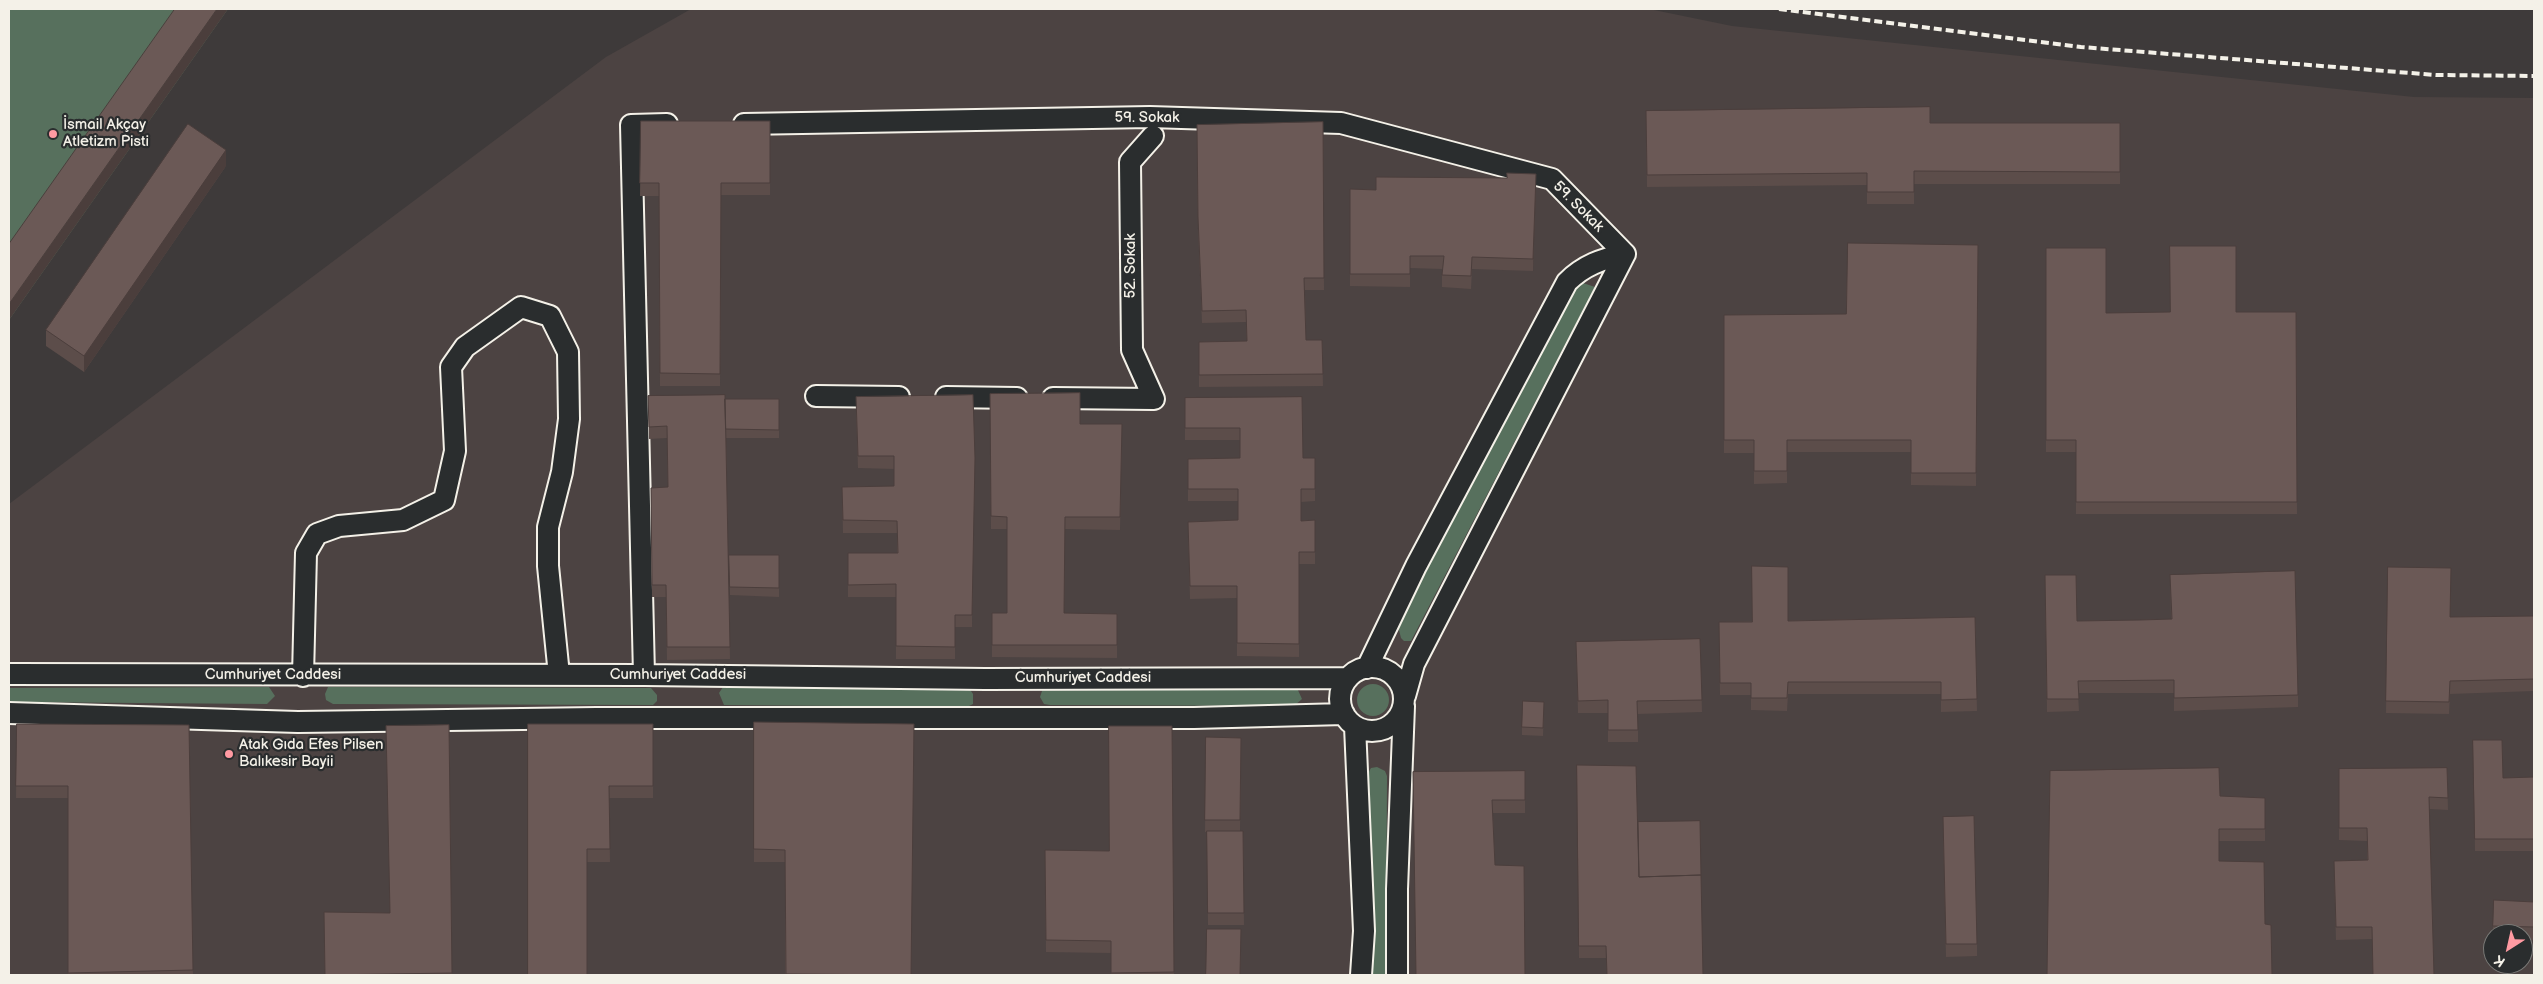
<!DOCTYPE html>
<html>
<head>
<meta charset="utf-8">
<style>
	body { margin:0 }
	#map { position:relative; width:2543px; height:984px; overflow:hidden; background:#3e3a3a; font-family:"Balsamiq Sans",sans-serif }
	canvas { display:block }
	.frame { position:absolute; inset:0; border:10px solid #f4f1e8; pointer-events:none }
	.north { position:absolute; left:2483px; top:924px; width:50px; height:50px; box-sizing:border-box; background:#2a2d2e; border:1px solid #7b7b78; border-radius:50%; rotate:215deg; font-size:14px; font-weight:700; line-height:20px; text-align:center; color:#f4f1e8 }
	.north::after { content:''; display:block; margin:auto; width:18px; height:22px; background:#ff9aa2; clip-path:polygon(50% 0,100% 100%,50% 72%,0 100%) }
</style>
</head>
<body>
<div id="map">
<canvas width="2543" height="984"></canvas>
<div class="frame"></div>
<div class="north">K</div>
</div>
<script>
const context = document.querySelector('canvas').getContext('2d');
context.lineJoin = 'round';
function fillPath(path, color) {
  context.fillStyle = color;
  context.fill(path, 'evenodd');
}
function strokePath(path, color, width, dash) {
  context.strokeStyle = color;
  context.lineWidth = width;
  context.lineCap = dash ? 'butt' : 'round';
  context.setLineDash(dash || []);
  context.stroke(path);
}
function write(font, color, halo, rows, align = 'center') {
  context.font = font + ' "Balsamiq Sans",sans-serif';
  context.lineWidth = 4.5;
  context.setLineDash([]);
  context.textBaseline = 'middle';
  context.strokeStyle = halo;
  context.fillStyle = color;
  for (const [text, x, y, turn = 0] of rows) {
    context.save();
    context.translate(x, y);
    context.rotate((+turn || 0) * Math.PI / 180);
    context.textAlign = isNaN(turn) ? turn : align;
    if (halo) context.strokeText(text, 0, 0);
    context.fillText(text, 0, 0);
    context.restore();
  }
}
const built = new Path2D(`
	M691,9H1649L1732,26L2414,97L2534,98V975H9V504L606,57ZM2493,934H2523V964H2493Z`);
const green = new Path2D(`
	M9,9H228L9,320Z
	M1580,282L1595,287L1411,641H1404L1401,638L1398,626L1546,339Z
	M1357 700a16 16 0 1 1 32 0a16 16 0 1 1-32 0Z
	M328,687L651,688L657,695V701L653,705L333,704L326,700L325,694Z
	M723,687L969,688L973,694V704L967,707L724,705L719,693Z
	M9,688L269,687L275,696L267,704L12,702L9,700Z
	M1043,688H1297L1302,699L1294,706L1050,705L1044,704L1040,697Z
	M1377,767L1385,771L1387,776L1386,975H1369L1368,773L1371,768Z`);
const street = new Path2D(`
	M744,124L1150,117L1341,123L1552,179L1625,254
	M816,396L899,397
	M946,397L1017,398
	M1053,398L1154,399L1132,350L1130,162L1153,136
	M1340 699a32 32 0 1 1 64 0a32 32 0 1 1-64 0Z
	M1367,668L1416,566L1567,282C1584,265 1602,259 1625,254
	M9,674L644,675L985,679L1348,678
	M644,675L631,125L667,124
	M303,676L306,553L317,534L339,526L403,520L444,500L455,451L451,367L465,347L521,307L550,316L568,352L569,419L562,472L548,527V566L559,675
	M1405,696L1414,664L1625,254
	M9,713L298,722L597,718H1194L1344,714
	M1355,726L1364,931L1361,975
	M1397,975V889L1404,706`);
const rail = new Path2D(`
	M1779,9L2081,47L2436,75L2534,76`);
const wall = new Path2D(`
	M1646,111L1930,123H2120V184H1914V204H1867V185L1647,187Z
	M641,121H770V195H721L720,386H660L659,196H640Z
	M1323,122L1324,290H1305L1306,340H1322L1323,386L1199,387V342L1247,341L1246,322L1202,323L1198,229L1197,125Z
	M226,166L84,372L46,346V330Z
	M1536,186L1533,271L1472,269L1471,289L1442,287V269L1410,268V287L1350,286V189L1376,190Z
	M1978,245L1976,486L1911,485V452H1787V483L1754,484V453H1724V315L1846,314Z
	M2046,248L2106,313L2296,312L2297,514H2076V452H2046Z
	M990,394L1080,424H1122L1120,530L1065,529L1064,613L1117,614V658L992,657V613H1007V529H991Z
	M973,395L972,627H955V659H896V597H848V553H897V533H843L842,487L894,486V469L858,468L856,409Z
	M648,396L725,399H779V438H726L730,659L667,660L666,597H652L651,488L668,487L667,438L649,439Z
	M1185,398L1303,458H1315V501L1301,502V521L1315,520V564H1299V657L1237,656V598L1190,599L1188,522L1238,520V501H1188V459L1240,458V440H1185Z
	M729,555H779V597L730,595Z
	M2388,567L2451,617L2534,616V691L2450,694L2449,714L2386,713Z
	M2045,575L2077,621L2140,620L2171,619L2170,575L2298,695V707L2174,711V693H2078L2079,711L2047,712Z
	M1975,617L1977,711L1941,712V694H1788L1787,711L1751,710V695H1720L1719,622Z
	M1700,639L1702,712L1638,714V742H1608V713H1578L1576,642Z
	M1544,702L1543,736L1522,735V727Z
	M754,722L911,975H785V862H754Z
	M17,724L189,725L193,975H68V798H16Z
	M528,724H653V798H609L610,862H587V975H528Z
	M449,725L452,975H325L324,912L390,913Z
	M1172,726L1174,975H1111V953L1046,952L1045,850L1109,851Z
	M1206,737L1241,738L1240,831H1243L1244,925H1208L1207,832H1205Z
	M2473,740L2503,778L2534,777V851H2475Z
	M1577,765L1636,766L1606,958H1579Z
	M2447,768L2448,810L2430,809L2372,939L2336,940L2334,873L2367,860V841L2339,840V769Z
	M1525,771V813H1493L1495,865L1525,975L1413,772Z
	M2220,796L2265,798V841H2219L2047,975Z
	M1943,829L1977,944V956L1946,957Z
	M2534,902V940L2523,939V934H2493V938V926Z`);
const shadedWall = new Path2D(`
	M217,9H228L9,320V304Z
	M226,150V166L84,372V356Z
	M1536,174V186L1533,271V259Z`);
const building = new Path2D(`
	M175,9H217L9,304V244Z
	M1930,107V123H2120V172L1914,171V192H1867V173L1647,175L1646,111Z
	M641,121H770V183H721L720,374L660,373L659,183H640Z
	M1323,122L1324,278H1304L1306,340H1322L1323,374L1199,375V342L1247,341L1246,310L1202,311L1198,217L1197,125Z
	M188,124L226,150L84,356L46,330Z
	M1507,173L1536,174L1533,259L1472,257L1471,276L1442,275L1444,256H1410V274H1350V189L1376,190V177L1507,178Z
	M1848,243L1978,245L1976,473H1911V440H1787V471H1754V440H1724V315L1846,314Z
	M2170,246H2236V312H2296L2297,502H2076V440H2046V248H2106V313L2170,312Z
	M1080,393V424H1122L1120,517H1065L1064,613L1117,614V645H992V613H1007V517L991,516L990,394Z
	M725,395L730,647H667L666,585H652L651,488L668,487L667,426L649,427L648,396Z
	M973,395L975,458L972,615H955V647L896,646V584L848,585V553H898L897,521L843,520L842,487L894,486V456H858L856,397Z
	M1302,397L1303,458H1315V489H1301V521L1315,520V552H1299V644L1237,643V586H1190L1188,522L1238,520V489H1188V459L1240,458V428H1185V398Z
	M725,399H779V430L726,429Z
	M729,555H779V588L730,587Z
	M1752,566L1788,567V621L1975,617L1977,699L1941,700V682H1788L1787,698H1751V683H1720L1719,622H1752Z
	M2388,567L2451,568L2450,617L2534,616V679L2450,681L2449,702L2386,701Z
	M2295,571L2298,695L2174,698V680L2078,681L2079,699H2047L2045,575H2076L2077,621L2140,620L2172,619L2170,575Z
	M1700,639L1702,700L1637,701L1638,730H1608V700L1578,701L1576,642Z
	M1523,701L1544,702L1543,728L1522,727Z
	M754,722L914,724L911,975L786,974L785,850L754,849Z
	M17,724L189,725L193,970L68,973V786H16Z
	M528,724H653V786H609L610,849H587V975H528Z
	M449,725L452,973L325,975L324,912L390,913L386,726Z
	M1109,726H1172L1174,972L1111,973V941L1046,940L1045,850L1109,851Z
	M1206,737L1241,738L1240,820H1205Z
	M2473,740H2502L2503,778L2534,777V839H2475Z
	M1577,765L1636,766L1639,877L1701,875L1703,975H1607L1606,946H1579Z
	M2219,768L2220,796L2265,798V829H2219V861L2264,862L2265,924L2271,925L2272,975H2047L2050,771Z
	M2447,768L2448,798L2429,797L2434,975H2373L2372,927H2336L2334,861L2368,860L2367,828H2339V769Z
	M1525,771V800H1492L1495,865L1524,866L1525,975H1416L1413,772Z
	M1974,816L1977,944H1946L1943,817Z
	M1700,821L1701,875L1639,877L1638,822Z
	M1207,831H1243L1244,913H1208Z
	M2494,900L2534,902V927L2493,926Z
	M1207,929H1241L1240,975H1206Z`);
const markers = [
	[53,134,5,"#ff9aa2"],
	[229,754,5,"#ff9aa2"]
];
const streetNames = [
	["59. Sokak",1147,118],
	["59. Sokak",1578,207,45],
	["52. Sokak",1131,266,-90],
	["Cumhuriyet Caddesi",273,675],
	["Cumhuriyet Caddesi",678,675],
	["Cumhuriyet Caddesi",1083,678]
];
const poiNames = [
	["İsmail Akçay",63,125],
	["Atletizm Pisti",63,142],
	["Atak Gıda Efes Pilsen",239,745],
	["Balıkesir Bayii",239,762]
];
fillPath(built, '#4c4342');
fillPath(green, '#57705d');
strokePath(street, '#f4f1e8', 24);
strokePath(street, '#2a2d2e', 20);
strokePath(rail, '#f4f1e8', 4, [8, 4]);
fillPath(wall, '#5c4d4a');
fillPath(shadedWall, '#4b3e3c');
fillPath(building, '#6b5956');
strokePath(building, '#4b3e3c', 1);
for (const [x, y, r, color] of markers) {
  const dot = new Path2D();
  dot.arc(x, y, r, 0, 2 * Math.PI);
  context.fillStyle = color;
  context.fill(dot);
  strokePath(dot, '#2a2d2e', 2);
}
write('15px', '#f4f1e8', '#2a2d2e', streetNames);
write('15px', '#f4f1e8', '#2a2d2e', poiNames, 'left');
</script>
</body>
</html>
